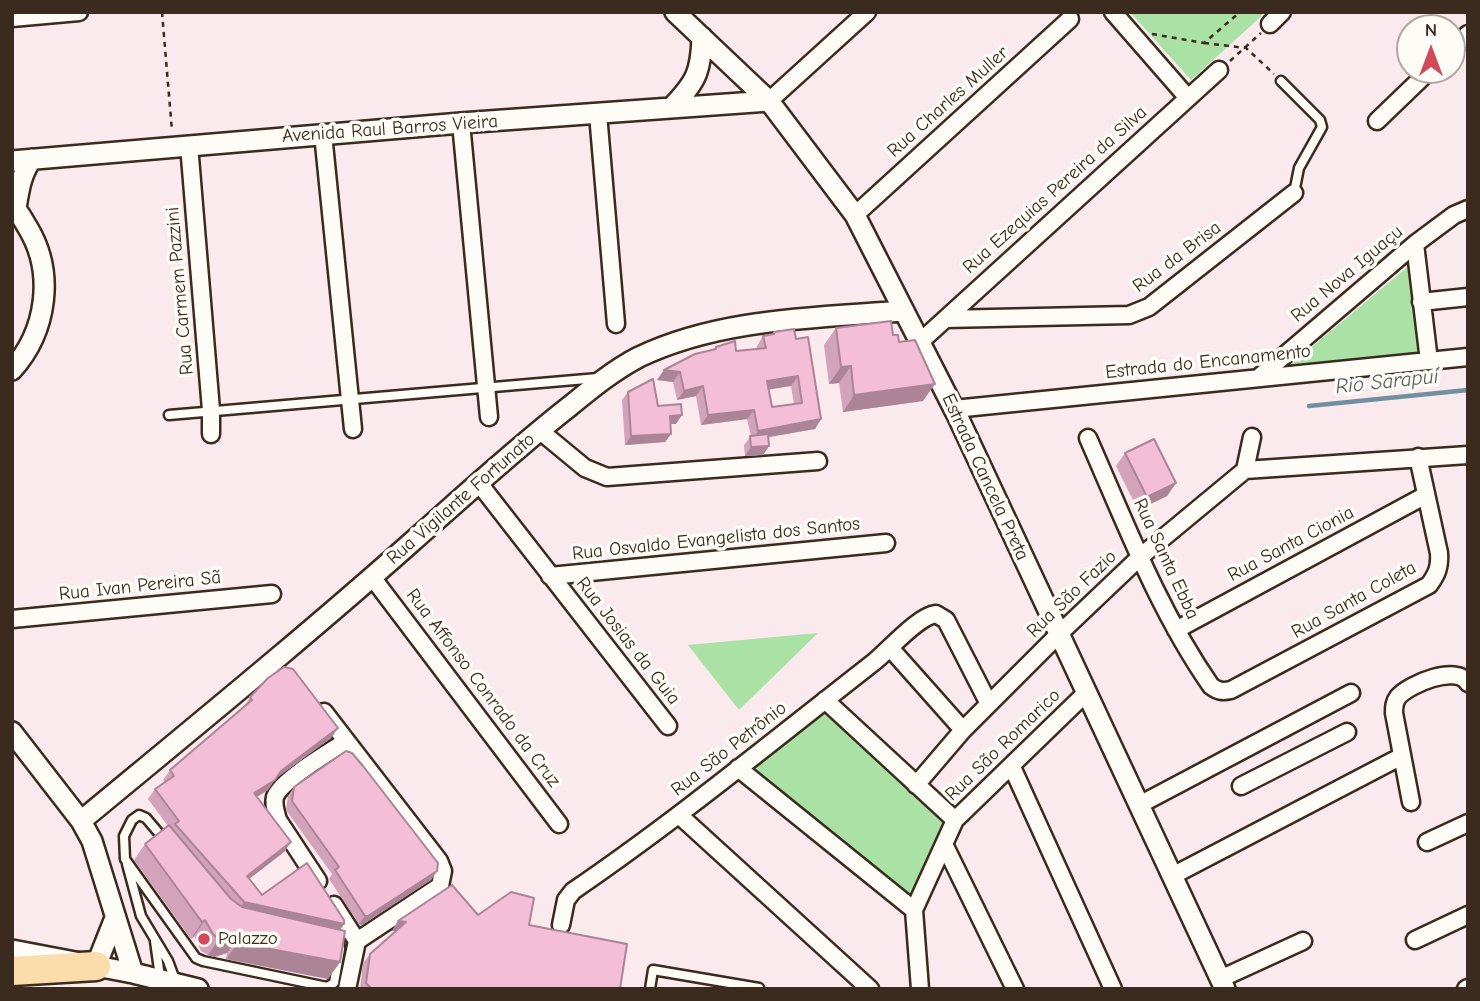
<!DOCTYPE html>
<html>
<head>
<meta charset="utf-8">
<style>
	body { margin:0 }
	#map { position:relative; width:1480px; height:1001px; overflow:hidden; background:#fae9ed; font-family:"Comic Neue",sans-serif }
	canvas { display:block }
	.frame { position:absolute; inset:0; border:14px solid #3b2a1e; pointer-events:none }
	.north { position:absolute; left:1396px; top:14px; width:70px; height:70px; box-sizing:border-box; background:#fdfcf7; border:2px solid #afa8a0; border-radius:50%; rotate:0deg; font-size:19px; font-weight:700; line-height:28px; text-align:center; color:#3b2a1e }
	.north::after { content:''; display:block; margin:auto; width:24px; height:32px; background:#d1495b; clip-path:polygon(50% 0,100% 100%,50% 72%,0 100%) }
</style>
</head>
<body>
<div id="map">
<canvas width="1480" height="1001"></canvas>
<div class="frame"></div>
<div class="north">N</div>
</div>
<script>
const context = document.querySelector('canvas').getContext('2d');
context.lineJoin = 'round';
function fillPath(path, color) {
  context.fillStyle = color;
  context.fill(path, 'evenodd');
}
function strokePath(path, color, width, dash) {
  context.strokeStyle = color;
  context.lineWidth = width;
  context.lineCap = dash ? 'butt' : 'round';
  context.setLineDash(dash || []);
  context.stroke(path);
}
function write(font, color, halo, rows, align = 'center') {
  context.font = font + ' "Comic Neue",sans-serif';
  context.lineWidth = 7;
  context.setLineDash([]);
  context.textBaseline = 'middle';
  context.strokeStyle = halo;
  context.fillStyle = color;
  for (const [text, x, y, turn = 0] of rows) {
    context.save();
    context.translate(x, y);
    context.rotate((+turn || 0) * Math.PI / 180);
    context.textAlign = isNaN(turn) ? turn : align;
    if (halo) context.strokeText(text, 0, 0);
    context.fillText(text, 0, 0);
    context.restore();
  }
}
const green = new Path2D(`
	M1130,12H1266L1191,80Z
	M1411,264L1420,359L1288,367Z
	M818,633L739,710L688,645Z
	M823,704L949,819L910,901L750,767Z`);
const stream = new Path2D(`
	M1309,406L1468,390`);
const path = new Path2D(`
	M162,12L172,131
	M1152,34L1204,43L1240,12
	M1204,43L1246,48L1274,74
	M1230,61L1261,33`);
const service = new Path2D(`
	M1281,81L1320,120L1322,127L1299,168L1294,193
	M169,415L598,378
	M139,815L146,818L225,911L234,918L334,940L339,943L340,949L334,983L327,987L203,961L196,958L125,859L124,836L132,820Z
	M127,864L141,916L168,961L175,980
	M155,941L160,977
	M650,989L653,970L759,988`);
const minor = new Path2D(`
	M1113,12L1188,98
	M12,18L79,12
	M1270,24L1282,12
	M1452,49L1468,34
	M769,101L867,12
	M598,114L616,324
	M1377,121L1430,70
	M461,123L489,417
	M323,134L353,429
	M189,145L211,410V434
	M855,215L1070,19
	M1415,244L1429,361
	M1421,302L1468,297
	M945,319L1129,315L1149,307L1294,193
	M920,342L1219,70
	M1258,378L1415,244L1454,215L1468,209
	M954,409L1468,357
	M539,430L585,468L607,477L818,461
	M1088,438C1125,522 1158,610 1211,686C1218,691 1222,692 1231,690L1429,585C1437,574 1440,567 1439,553L1418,457
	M1245,470L1468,455
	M478,482L668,726
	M550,576L886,543
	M372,577L559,824
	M12,619L272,594
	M1176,630L1426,495
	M891,649L963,730
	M825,700L955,820
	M324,712L439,861L443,871L440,886L357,941L347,989
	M1012,767L1113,989
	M738,768L914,910
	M916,785L963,730L1059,634L1140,557L1245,470L1252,437
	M1241,786L1347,732
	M1411,802L1394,713C1394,707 1394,702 1398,697C1409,684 1457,664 1468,683
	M1139,805L1351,693
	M679,815L870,989
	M1427,842L1468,823
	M944,844L1015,989
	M1172,876L1402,756
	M318,881L278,820C276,812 273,805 275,797C281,780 330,752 346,741
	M334,905L357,941
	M561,925L566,900L573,891C677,820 774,740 874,662C889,650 918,616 936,614L946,620L989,704
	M1415,940L1468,915
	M1220,979L1303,941
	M920,989L914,910L955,820L1086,693
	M1466,989L1468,988`);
const tertiary = new Path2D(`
	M675,12L769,101L855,215L957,415L1225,989
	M672,107C696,82 701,72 702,37
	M12,161L461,123L769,101
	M12,205C19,211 23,220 28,228C55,273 47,331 12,370
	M16,208C19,190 21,174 32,159
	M12,732L81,821L92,841L133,973
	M81,821C192,729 305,637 413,541C465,495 515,449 570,406C592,388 614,370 639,357C720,318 816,318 904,311
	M12,950L133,973L198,989
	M96,966L115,918`);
const motorway = new Path2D(`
	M12,971L96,966`);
const wall = new Path2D(`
	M836,328L893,335L899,342L923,401L843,412L839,383L829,384L824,345Z
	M774,332L796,339L821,419L815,429L768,437L769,446L763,455L745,456L744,445L751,436L747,419L701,425L696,396L677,400L673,382L657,380L664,370L714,349L716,347L736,351L757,349V346L763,336L772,334ZM791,386L794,404L772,407L768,389Z
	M628,392L658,406L676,424H671V434L665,442L625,445L622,400Z
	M1125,453L1176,483L1167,496L1138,510L1116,466Z
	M250,697L338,728L331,738L275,779L268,790L257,797L291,842L284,852L249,879L262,895L344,924L340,930V962L328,979L226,959L227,953L214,957L208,955L201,951L194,936L191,939L134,860L145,844L168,826L148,799L155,789L165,783L163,780L170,770L244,707Z
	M294,787L437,871L431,880L362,925L359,924L329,879L332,874L286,810L288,796Z
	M478,915L529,925L620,989H360L363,963L370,954L396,931H392L398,921Z`);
const shadedWall = new Path2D(`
	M851,366L839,383L829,384L841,367Z
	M664,370L680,372L673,382L657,380Z
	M798,376L791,386L760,391L767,381Z
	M935,384L923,401L843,412L854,395Z
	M703,386L696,396L677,400L684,391Z
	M754,410L747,419L701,425L708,415Z
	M682,415L676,424H664L670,416Z
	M821,419L815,429L752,440L758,431Z
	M671,434L665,442L625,445L631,436Z
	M769,446L763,455L745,456L751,447Z
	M1176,483L1167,496L1138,510L1147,497Z
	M338,728L331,738L274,780L281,771Z
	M275,780L268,790L247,803L254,793Z
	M291,842L284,852L240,886L247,876Z
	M437,871L431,880L362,925L359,924L365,916Z
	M244,902L344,924L337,934L237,912Z
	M205,920L194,936L191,939L202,922Z
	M398,921L406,922L400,932L392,931Z
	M239,937L227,953L214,957L208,955L219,939Z
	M238,943L340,962L328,979L226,959Z`);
const building = new Path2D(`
	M891,321L893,335H898L899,342L915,340L935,384L854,395L851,366L841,367L836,328Z
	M794,329L796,339L808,337L821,419L758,431L754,410L708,415L703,386L684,391L680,372L664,370L695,354L716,349V347L735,341L736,351L766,348L763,336L774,334V332ZM798,376L802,403L772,407L767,381Z
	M653,379L658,406L681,404L682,415L670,416L671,434L631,436L628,392Z
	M768,434L769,446L751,447L750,436Z
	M1154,439L1176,483L1147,497L1125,453Z
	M284,667L293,669L338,728L281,771L275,780L254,793L291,842L247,876L262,895L307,863L344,920V924L244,902L175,824L179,821L155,789L174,776L170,770L252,700L250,697L268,678Z
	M346,751L352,753L363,766L438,863L437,871L368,916H365L335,870L339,867L292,801L294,787Z
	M169,825L231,899L242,907L345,931L340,962L238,943L239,937L225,940L219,939L213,934L205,920L202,922L145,844Z
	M452,885L478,915L511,892L534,898L529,925L627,944L620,989H372L366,983L370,954L406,922L398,921Z`);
const markers = [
	[204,939,7,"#d1495b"]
];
const streetNames = [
	["Rua Charles Muller",948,102,-42],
	["Avenida Raul Barros Vieira",390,129,-4],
	["Rua Ezequias Pereira da Silva",1055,190,-42],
	["Rua da Brisa",1177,257,-37],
	["Rua Nova Iguaçu",1347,274,-40],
	["Rua Carmem Pazzini",180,291,-95],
	["Estrada do Encanamento",1208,362,-6],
	["Estrada Cancela Preta",985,477,65],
	["Rua Vigilante Fortunato",461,499,-41],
	["Rua Osvaldo Evangelista dos Santos",716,539,-6],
	["Rua Santa Cionia",1291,544,-28],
	["Rua Santa Ebba",1166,559,65],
	["Rua Ivan Pereira Sã",140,586,-6],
	["Rua São Fazio",1072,594,-44],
	["Rua Santa Coleta",1354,600,-29],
	["Rua Josias da Guia",628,641,52],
	["Rua Affonso Conrado da Cruz",483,688,53],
	["Rua São Romarico",1003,745,-44],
	["Rua São Petrônio",729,749,-38]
];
const poiNames = [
	["Palazzo",218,939]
];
const waterNames = [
	["Rio Sarapuí",1387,382,-6]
];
fillPath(green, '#aae2a6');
strokePath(stream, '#70909f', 4.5);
strokePath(service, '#3b2a1e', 13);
strokePath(minor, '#3b2a1e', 21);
strokePath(tertiary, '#3b2a1e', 24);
strokePath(motorway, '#3b2a1e', 33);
strokePath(path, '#3b2a1e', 2.5, [5, 5]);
strokePath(service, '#fdfcf7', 8);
strokePath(minor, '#fdfcf7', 16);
strokePath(tertiary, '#fdfcf7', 19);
strokePath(motorway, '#faddab', 28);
fillPath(wall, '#d2a3b9');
fillPath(shadedWall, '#ab8596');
fillPath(building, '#f4bed7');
strokePath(building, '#ab8596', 2);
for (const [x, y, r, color] of markers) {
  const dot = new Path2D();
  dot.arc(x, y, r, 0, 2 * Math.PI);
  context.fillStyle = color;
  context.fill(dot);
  strokePath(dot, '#fdfcf7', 2.5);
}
write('19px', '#3b2a1e', '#fdfcf7', streetNames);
write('19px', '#3b2a1e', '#fdfcf7', poiNames, 'left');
write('italic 21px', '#555d5e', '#fdfcf7', waterNames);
</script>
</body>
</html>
